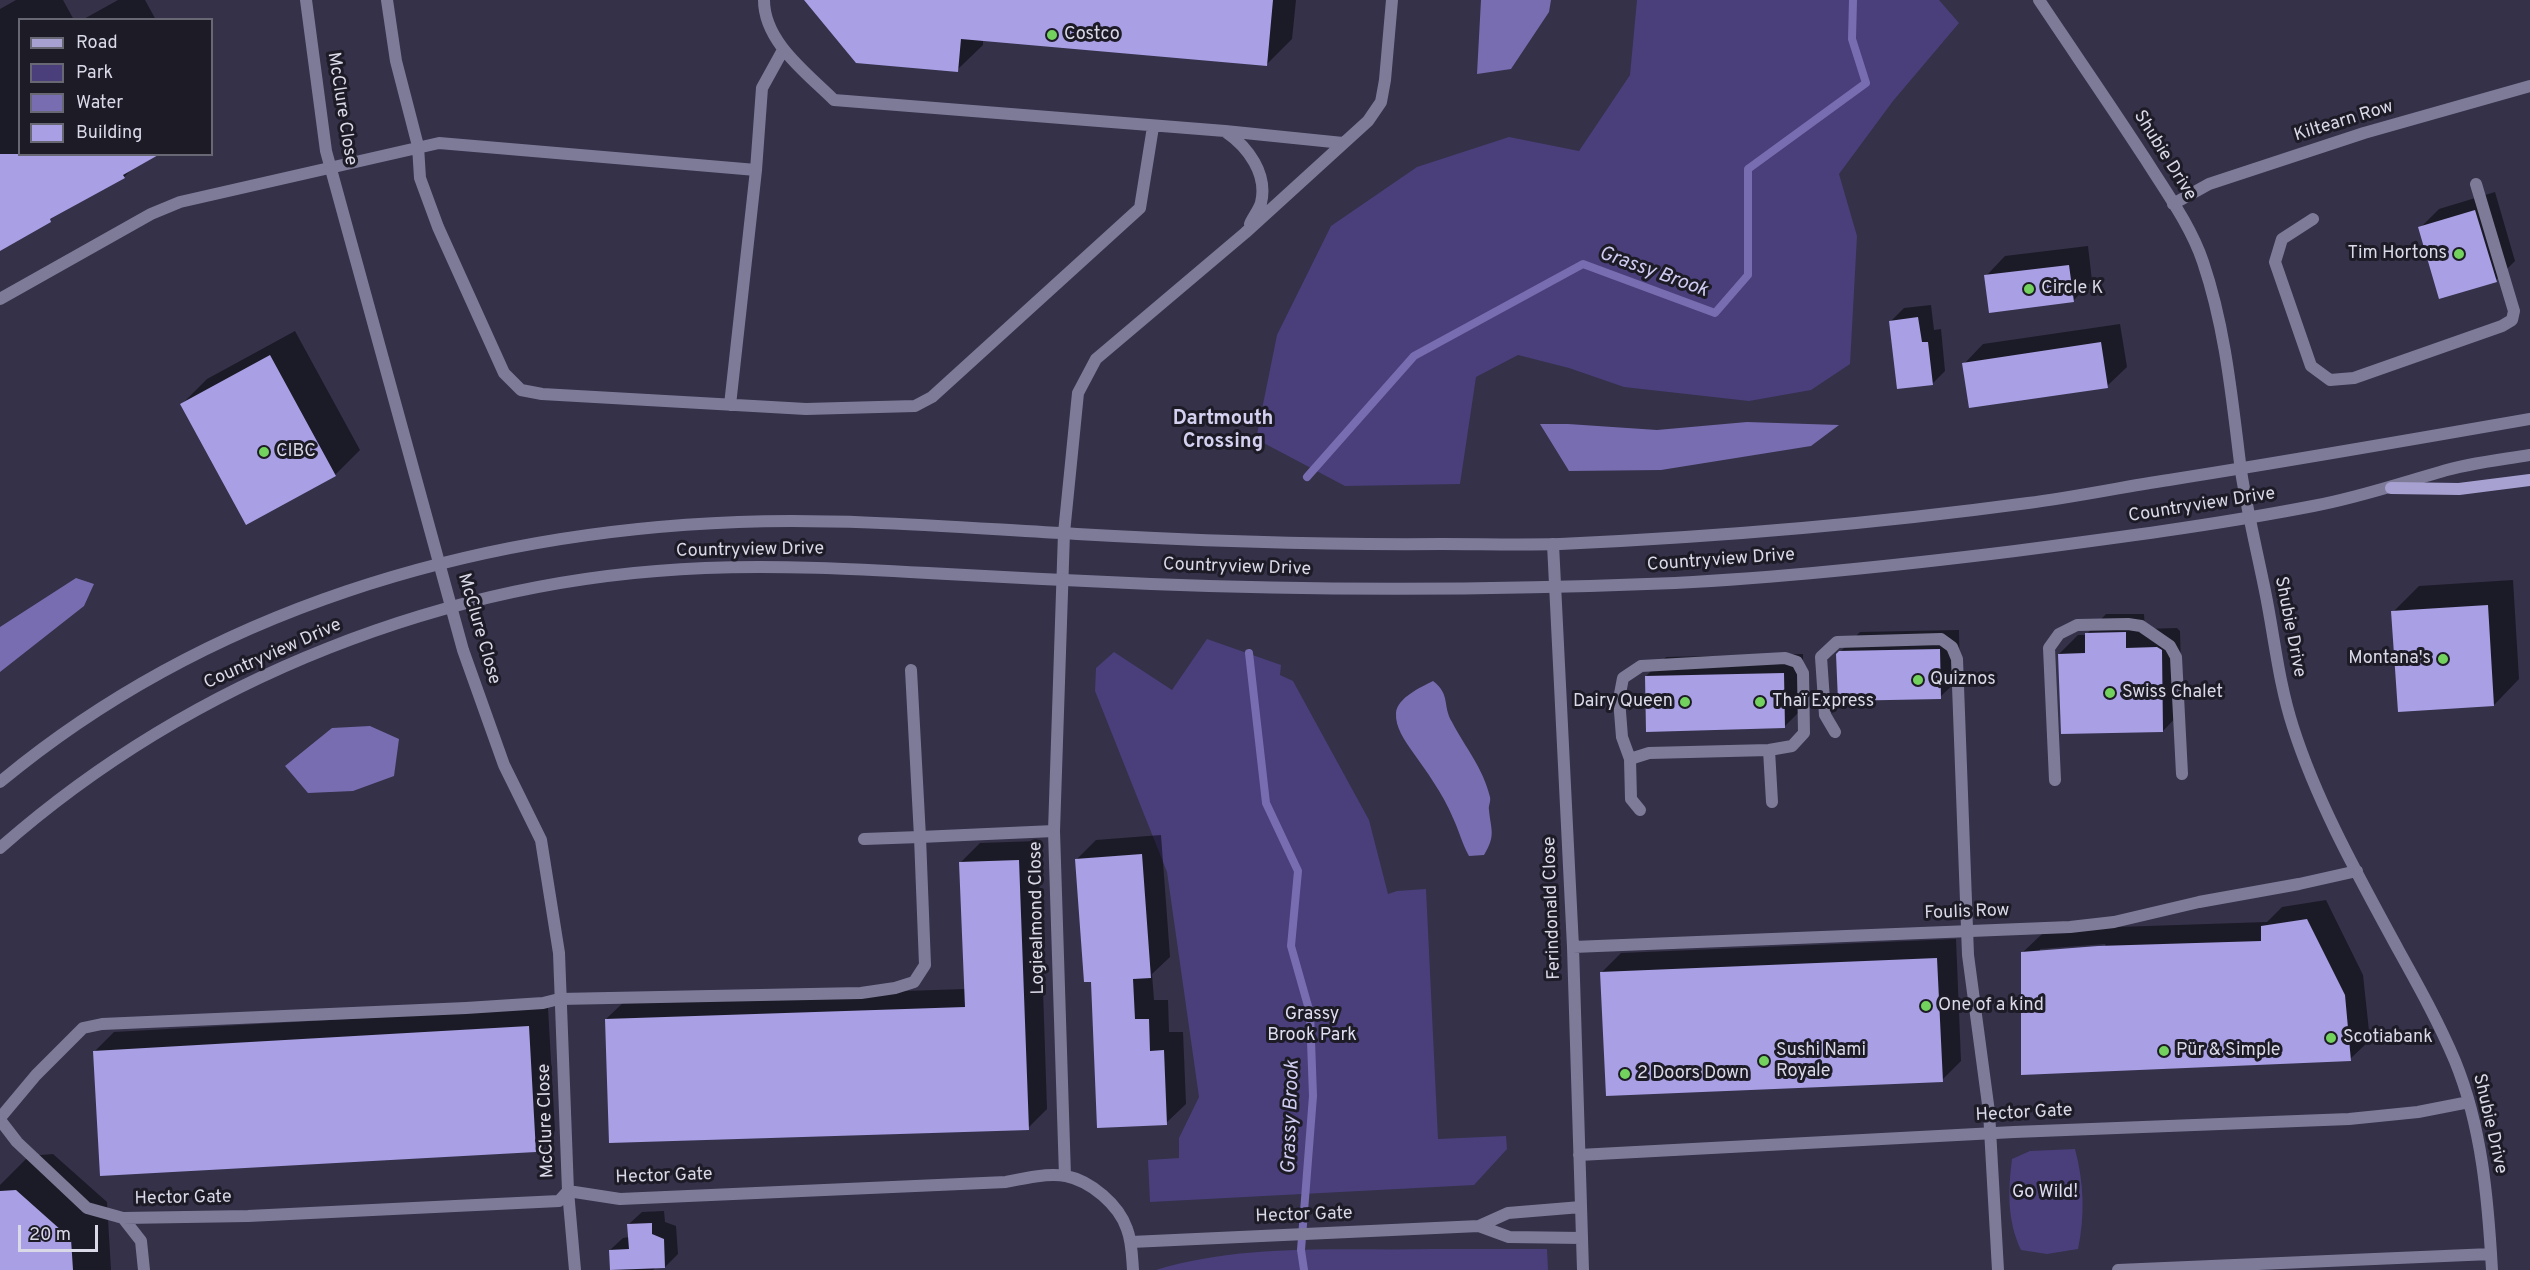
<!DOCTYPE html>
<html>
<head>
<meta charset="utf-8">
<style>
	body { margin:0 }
	#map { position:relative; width:2530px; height:1270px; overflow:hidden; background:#343149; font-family:Overpass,sans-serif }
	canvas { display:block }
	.legend { position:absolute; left:18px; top:18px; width:195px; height:138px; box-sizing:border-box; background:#1c1b26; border:2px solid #686774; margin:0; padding:8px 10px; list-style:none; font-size:18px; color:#dad9e8 }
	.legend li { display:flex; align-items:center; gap:12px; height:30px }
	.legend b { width:30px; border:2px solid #686774 }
	.scale { position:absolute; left:18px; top:1225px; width:80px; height:27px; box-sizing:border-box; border:3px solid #dad9e8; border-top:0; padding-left:8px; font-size:18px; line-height:21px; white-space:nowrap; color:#dad9e8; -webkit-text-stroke:4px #1c1b26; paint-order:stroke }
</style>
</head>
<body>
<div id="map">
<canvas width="2530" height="1270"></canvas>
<ul class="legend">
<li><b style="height:8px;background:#a7a1d1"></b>Road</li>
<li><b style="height:16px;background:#4a3f7a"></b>Park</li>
<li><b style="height:16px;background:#786db0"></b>Water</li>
<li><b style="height:16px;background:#a89fe5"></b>Building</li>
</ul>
<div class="scale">20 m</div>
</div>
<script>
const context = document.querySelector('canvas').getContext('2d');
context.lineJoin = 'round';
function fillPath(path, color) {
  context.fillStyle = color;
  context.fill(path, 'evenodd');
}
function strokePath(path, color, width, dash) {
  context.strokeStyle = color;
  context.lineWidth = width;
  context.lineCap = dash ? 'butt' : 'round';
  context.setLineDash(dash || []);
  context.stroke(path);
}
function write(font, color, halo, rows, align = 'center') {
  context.font = font + ' Overpass,sans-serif';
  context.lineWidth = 6;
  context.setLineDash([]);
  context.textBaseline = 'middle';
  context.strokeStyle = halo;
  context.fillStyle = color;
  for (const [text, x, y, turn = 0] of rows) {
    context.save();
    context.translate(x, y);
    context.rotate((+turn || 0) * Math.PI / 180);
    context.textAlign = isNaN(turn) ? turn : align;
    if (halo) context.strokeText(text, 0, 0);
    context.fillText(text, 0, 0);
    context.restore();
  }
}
const green = new Path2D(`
	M1637,0H1939L1959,23L1893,101L1839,174L1857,236L1850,364L1811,390L1749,401L1624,387L1569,368L1518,355L1476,377L1460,484L1345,486L1256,439L1277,335L1331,226L1417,167L1509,137L1579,151L1630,75Z
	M1207,639L1281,665L1280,675L1293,681L1369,820L1388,894L1397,891L1426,889L1438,1139L1506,1136L1507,1149L1474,1185L1150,1202L1148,1160L1179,1158V1138L1199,1097L1167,872L1095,691L1096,668L1114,652L1172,690Z
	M2075,1149C2084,1182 2085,1216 2078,1249L2047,1254L2021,1250C2007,1220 2008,1191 2012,1159L2030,1151Z
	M1433,1249H1547L1548,1270H1156C1244,1243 1342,1251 1433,1249Z`);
const water = new Path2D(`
	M1481,0H1551L1549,12L1511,69L1477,74Z
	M1747,422L1839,425L1811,446L1661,470L1569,471L1540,424H1568L1657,430Z
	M76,578L94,584L84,606L0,672V627Z
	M1433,681C1451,695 1442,705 1452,722C1465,747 1483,768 1490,797C1491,802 1488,806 1489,810C1491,831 1496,835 1484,855L1469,856C1462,843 1459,831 1453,818C1443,794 1427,772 1412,751C1405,741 1395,727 1396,713C1397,698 1421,687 1433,681Z
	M370,726L399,739L394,776L353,791L308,793L285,766L332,728Z`);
const shadow = new Path2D(`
	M16,0H63L74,20H20V154L134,167L124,177L0,248V9Z
	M118,0H145L156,20H82Z
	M806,0H1296L1292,39L1267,64L983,39V45L957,70Z
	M2495,192L2515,261L2496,280L2420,228L2439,209Z
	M2088,246L2092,281L2073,301L1986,276L2005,256Z
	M1931,305L1934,330L1941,329L1945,371L1932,384L1891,321L1904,308Z
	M2120,324L2127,367L2107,386L1964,364L1983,344Z
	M295,331L360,450L335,475L182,404L207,379Z
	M2513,580L2519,679L2494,705L2393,612L2419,586Z
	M2106,614H2144L2145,629L2177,628L2180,631L2182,711L2163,731L2059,654L2078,635H2086Z
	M1959,630L1960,678L1940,697L1838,654L1860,632Z
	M1803,654L1804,707L1785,726L1646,676L1666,657Z
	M1161,835L1170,957L1152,974L1154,1000H1168L1169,1032H1183L1186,1104L1166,1123L1092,980L1077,859L1096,840Z
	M1038,841L1047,1109L1028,1128L606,1019L626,1000L966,989L961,862L980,843Z
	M2326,900L2363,975L2370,1040L2350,1059L2022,953L2042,934L2118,927L2267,922L2282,907ZM2105,944L2106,947L2040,952V949Z
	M1956,939L1961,1061L1942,1080L1601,973L1621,953Z
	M548,1008L555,1131L536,1151L95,1051L114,1032Z
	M53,1154L107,1202L111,1270H0V1185L29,1156Z
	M664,1211L665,1222L676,1226L678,1254L665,1267H656L653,1270H611L610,1250L623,1238L630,1237L629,1224L642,1212Z`);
const stream = new Path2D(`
	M1307,477L1414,356L1583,264L1715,313L1748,275V169L1866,83L1852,39L1853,0
	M1249,653L1266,803L1298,871L1291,946L1310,1013L1313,1096L1301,1250L1304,1270`);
const building = new Path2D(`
	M804,0H1273L1267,66L961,39L958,72L856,63Z
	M0,154H160L123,175L125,178L50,219L51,222L0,251Z
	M2475,210L2497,282L2439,299L2418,227Z
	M2069,265L2074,302L1989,313L1984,275Z
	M1918,317L1922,342H1928L1933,385L1897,389L1889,321Z
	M2101,342L2108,388L1969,408L1962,363Z
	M270,355L336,476L246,525L180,404Z
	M2488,605L2494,706L2398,712L2391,611Z
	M2126,632V648L2157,647L2162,650L2163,732L2061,734L2058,654L2085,653V633Z
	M1940,649L1941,699L1838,701L1836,654L1839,651Z
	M1784,673L1785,728L1646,732L1645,676Z
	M1142,854L1151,978L1133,979L1135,1019H1149L1150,1051L1164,1050L1167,1125L1097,1128L1091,982H1084L1075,859Z
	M1019,860L1029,1130L609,1143L605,1019L965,1007L959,862Z
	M2307,919L2345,995L2351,1061L2021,1075V952L2098,946L2261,941V926Z
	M1937,958L1943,1082L1606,1096L1600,972Z
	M529,1026L536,1152L100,1176L93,1051Z
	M16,1190L71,1239L73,1270H0V1191Z
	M652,1223V1234L664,1239L665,1268L610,1270L609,1250L629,1249L627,1224Z`);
const service = new Path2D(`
	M387,0L396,61L418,146L420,178L438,227L504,373L521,390L542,394L806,409L915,406L932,397L1140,208L1153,127
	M764,0C764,42 807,73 834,100L1225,131L1343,143
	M1226,132C1248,147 1268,174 1261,203C1259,210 1253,217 1250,224
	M2313,219L2282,239L2275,262L2311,366L2330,380L2354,378L2502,326L2512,320L2514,311L2476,184
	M0,299L151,214L180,202L439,143L756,170
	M730,405L756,170L762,88L783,50
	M1064,533L1078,393L1096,359L1245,233L1368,121L1381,102L1385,80L1392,0
	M1835,732L1825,715L1821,657L1837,642L1941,639L1952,647L1957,659L1968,955L1989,1112L1998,1270
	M1769,750L1772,802
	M1630,759L1649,753L1769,750L1792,746L1804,733L1803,673L1797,662L1785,658L1641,666L1623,678L1619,699L1622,737L1630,759L1631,799L1640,810
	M2055,780L2049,648L2059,634L2077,625L2128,624L2141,626L2170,646L2176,657L2182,774
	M864,839L920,837L911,670
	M0,1118L36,1075L83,1028L102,1024L466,1008L543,1003L559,999L861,993L895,988L914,982L925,965L920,837L1054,831`);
const minor = new Path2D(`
	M306,0L326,151L463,650L504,765L541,840L559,953L568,1191L575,1270
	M2039,0C2075,54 2111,106 2146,160C2166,192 2191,226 2203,262C2226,330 2232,400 2241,471C2247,510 2256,547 2264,586C2274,633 2278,681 2293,727C2318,805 2360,879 2399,951C2419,987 2439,1023 2455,1061C2482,1127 2488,1200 2492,1270
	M2173,204L2209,184L2364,133L2530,86
	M1064,533L1054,831L1065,1176
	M1553,544L1573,947L1583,1270
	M1573,947L2070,927L2114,922L2199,902L2299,884L2357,871
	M0,1120L17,1142L87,1208L123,1218L141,1241L144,1270
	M1579,1155L2014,1132L2349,1119L2418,1112L2469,1102
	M123,1218L248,1216L559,1201L568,1191L620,1199L1006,1182C1025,1178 1047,1173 1066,1176C1091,1181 1119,1205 1127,1229C1132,1242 1132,1256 1133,1270
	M1479,1226L1509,1237L1582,1238
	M1131,1242L1479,1226L1508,1213L1581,1207
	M2118,1270L2491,1254`);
const tertiary = new Path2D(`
	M0,782C207,610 472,532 738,522C851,518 964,528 1077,534C1199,541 1320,545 1442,544C1481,544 1521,545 1560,544C1716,537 1872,524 2028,503C2075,497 2122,487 2169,480C2290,461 2410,440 2530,419
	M0,848C193,678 448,578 705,568C780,565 854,569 928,573C1002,577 1077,581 1151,584C1326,591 1501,590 1675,583C1789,577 1902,565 2015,551C2115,538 2215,525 2313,506C2357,498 2398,484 2440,472C2469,463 2500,460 2530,455`);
const secondary = new Path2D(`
	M2391,488L2459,489L2530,480`);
const markers = [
	[1052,35,6,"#73d25d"],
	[2459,254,6,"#73d25d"],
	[2029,289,6,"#73d25d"],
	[264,452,6,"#73d25d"],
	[2443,659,6,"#73d25d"],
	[1918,680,6,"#73d25d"],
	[2110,693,6,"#73d25d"],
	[1685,702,6,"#73d25d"],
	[1760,702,6,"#73d25d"],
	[1926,1006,6,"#73d25d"],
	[2331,1038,6,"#73d25d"],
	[2164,1051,6,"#73d25d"],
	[1764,1061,6,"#73d25d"],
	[1625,1074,6,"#73d25d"]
];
const poiNames = [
	["Costco",1064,35],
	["Tim Hortons",2447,254,"right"],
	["Circle K",2041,289],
	["CIBC",276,452],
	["Montana's",2431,659,"right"],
	["Quiznos",1930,680],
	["Swiss Chalet",2122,693],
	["Dairy Queen",1673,702,"right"],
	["Thaï Express",1772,702],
	["One of a kind",1938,1006],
	["Scotiabank",2343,1038],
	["Sushi Nami",1776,1051],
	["Royale",1776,1072],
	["Pür & Simple",2176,1051],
	["2 Doors Down",1637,1074]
];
const streetNames = [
	["McClure Close",341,109,81],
	["Kiltearn Row",2344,122,-17],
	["Shubie Drive",2164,156,58],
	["Countryview Drive",2202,506,-9],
	["Countryview Drive",750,551,-1],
	["Countryview Drive",1721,561,-4],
	["Countryview Drive",1237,568,2],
	["Shubie Drive",2289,627,79],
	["McClure Close",478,629,74],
	["Countryview Drive",273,655,-24],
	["Ferindonald Close",1553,908,-92],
	["Foulis Row",1967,913,-2],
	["Logiealmond Close",1038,918,-91],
	["Hector Gate",2024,1114,-3],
	["McClure Close",547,1121,-92],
	["Shubie Drive",2489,1124,77],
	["Hector Gate",664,1177,-2],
	["Hector Gate",183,1199,-1],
	["Hector Gate",1304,1216,-2]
];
const parkNames = [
	["Grassy",1312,1015],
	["Brook Park",1312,1036],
	["Go Wild!",2045,1193]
];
const waterNames = [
	["Grassy Brook",1653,273,20],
	["Grassy Brook",1292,1117,-88]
];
const neighbourhoodNames = [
	["Dartmouth",1223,420],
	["Crossing",1223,443]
];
fillPath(green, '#4a3f7a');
fillPath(water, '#786db0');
fillPath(shadow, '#0007');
strokePath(stream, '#786db0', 8);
fillPath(building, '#a89fe5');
strokePath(service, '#7e7b99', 12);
strokePath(minor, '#7e7b99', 12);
strokePath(tertiary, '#7e7b99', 12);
strokePath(secondary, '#a7a1d1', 12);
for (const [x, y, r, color] of markers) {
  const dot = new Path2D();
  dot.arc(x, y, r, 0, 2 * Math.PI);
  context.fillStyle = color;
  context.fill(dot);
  strokePath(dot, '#1c1b26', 2);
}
write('18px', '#dad9e8', '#1c1b26', poiNames, 'left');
write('18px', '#dad9e8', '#1c1b26', streetNames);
write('18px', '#dfdef1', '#1c1b26', parkNames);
write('italic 20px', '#cfcbf1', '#1c1b26', waterNames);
write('bold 20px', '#d4d1f0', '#1c1b26', neighbourhoodNames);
</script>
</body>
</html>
